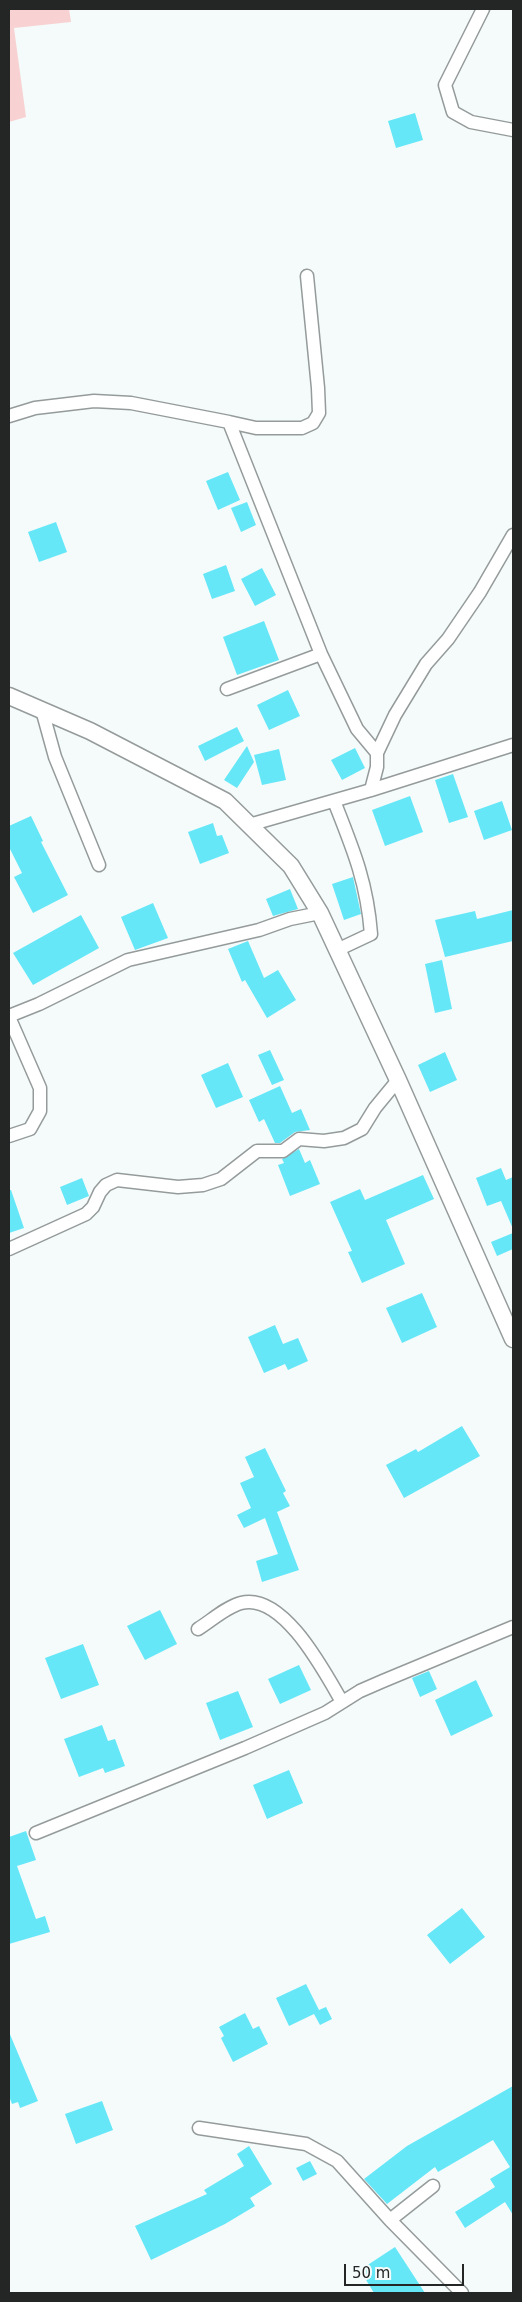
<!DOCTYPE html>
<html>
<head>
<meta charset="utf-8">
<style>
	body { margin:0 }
	#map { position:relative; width:522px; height:2302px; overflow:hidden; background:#f5fbfb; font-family:"DejaVu Sans",sans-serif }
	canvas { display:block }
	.frame { position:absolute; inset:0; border:10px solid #242626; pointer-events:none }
	.scale { position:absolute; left:344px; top:2264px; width:120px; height:22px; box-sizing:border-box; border:2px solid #242626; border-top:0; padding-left:6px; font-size:15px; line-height:18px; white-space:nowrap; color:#242626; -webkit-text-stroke:4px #f5fbfb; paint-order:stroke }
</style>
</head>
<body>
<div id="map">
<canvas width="522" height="2302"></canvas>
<div class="frame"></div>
<div class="scale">50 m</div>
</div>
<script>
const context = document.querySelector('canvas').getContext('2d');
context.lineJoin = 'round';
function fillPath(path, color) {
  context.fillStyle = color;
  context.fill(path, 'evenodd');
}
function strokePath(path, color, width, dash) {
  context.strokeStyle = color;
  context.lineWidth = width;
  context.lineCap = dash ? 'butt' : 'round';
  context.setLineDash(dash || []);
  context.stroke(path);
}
const green = new Path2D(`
	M9,9H69L71,22L14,28L26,117L9,122Z`);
const building = new Path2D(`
	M415,113L423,140L396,148L388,121Z
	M228,472L240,500L218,510L206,481Z
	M247,502L256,525L241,532L231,508Z
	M56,522L67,552L39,562L28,532Z
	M226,565L235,591L212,599L203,574Z
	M262,568L276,595L255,606L241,579Z
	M264,621L279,660L237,675L223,637Z
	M288,690L300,716L269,730L257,705Z
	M237,727L244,741L205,761L198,746Z
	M247,746L254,762L237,788L224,780Z
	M355,748L365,768L342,780L331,760Z
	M279,749L286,780L262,785L254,755Z
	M453,774L468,817L449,823L435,780Z
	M410,796L423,832L385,846L372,810Z
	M502,801L512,830L484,840L474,811Z
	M31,816L43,841L41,842L68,895L33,913L14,877L22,873L9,847V826Z
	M213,823L217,836L222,835L229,853L200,864L188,832Z
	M353,877L361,914L344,920L332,884Z
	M290,889L298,909L273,916L266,899Z
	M153,903L168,938L135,950L121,917Z
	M513,910V941L445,957L435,920L475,911L477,919Z
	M81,915L99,948L33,985L13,953Z
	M248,941L264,978L278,970L296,1000L267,1018L245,980L242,982L228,949Z
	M442,960L452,1009L435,1013L425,964Z
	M270,1050L284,1080L272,1085L258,1055Z
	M445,1052L457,1080L430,1092L418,1065Z
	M228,1063L243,1097L216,1108L201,1075Z
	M280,1086L292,1113L301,1109L310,1130L295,1132L280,1143H275L264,1119L259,1122L249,1100Z
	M299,1149L305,1163L310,1160L320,1184L290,1196L278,1165L284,1163L282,1159Z
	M501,1168L506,1180L513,1177V1229L501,1201L487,1206L476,1178Z
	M423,1175L434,1199L386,1220L405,1264L362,1283L348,1252L352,1251L330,1202L360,1189L365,1200Z
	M82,1178L89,1196L67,1205L60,1187Z
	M9,1190H11L24,1228L9,1233Z
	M513,1233V1249L497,1256L491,1242Z
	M422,1293L437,1327L402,1343L386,1308Z
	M275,1325L283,1344L298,1338L308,1361L288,1370L285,1364L264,1373L248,1337Z
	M462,1426L480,1456L404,1498L386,1465L416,1449L418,1452Z
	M265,1448L286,1491L283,1493L290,1506L277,1512L299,1570L262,1582L256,1561L278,1554L265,1518L244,1528L237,1515L251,1508L240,1483L254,1477L245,1457Z
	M160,1610L177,1644L145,1660L127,1626Z
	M83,1644L99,1685L61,1699L45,1658Z
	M299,1665L311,1690L280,1704L268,1679Z
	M429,1671L437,1689L420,1697L412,1678Z
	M476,1680L493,1716L451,1736L435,1700Z
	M238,1691L253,1727L220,1740L206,1703Z
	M102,1725L108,1741L115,1739L125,1766L105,1773L103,1768L79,1777L64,1739Z
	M289,1770L303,1803L267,1819L253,1785Z
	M26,1831L36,1860L17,1866L36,1919L45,1916L50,1932L9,1944V1837Z
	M462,1908L485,1937L450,1964L427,1935Z
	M306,1984L319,2010L326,2007L332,2019L320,2025L314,2014L289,2026L276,1998Z
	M245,2013L253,2029L259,2026L268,2044L233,2062L221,2038L224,2036L219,2027Z
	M9,2032L38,2101L20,2108L18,2102L12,2104L9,2096Z
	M513,2086V2215L505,2202L465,2228L455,2212L495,2187L490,2179L510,2167L493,2140L438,2172L435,2167L387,2204L364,2179L407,2146Z
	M102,2101L113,2130L76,2144L65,2114Z
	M249,2146L272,2184L250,2198L255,2206L225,2224L151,2260L135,2226L207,2194L204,2190L244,2166L237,2154Z
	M310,2161L317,2174L303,2181L296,2168Z
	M395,2247L425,2293H374L360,2270Z`);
const minor = new Path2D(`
	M483,9L445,85L453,112L471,122L513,130
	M9,416L35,408L94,401L131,403L229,422L321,654L357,729L377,753
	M229,422L256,428H302L313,423L319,413L318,388L307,276
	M227,689L321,654
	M42,710L55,757L99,865
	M371,790L377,767V753L395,715L426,664L448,639L480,592L513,535
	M334,801C353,849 367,882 371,934L337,950
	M249,825L371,790L513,745
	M9,1016L39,1004L128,960L259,930L290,919L320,913
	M9,1017L40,1088V1111L30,1129L9,1136
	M9,1249L86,1214L93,1207L100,1192L106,1185L117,1180L178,1187L203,1185L221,1179L257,1151H283L299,1139L324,1141L344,1138L362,1129L375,1108L398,1080
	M198,1629C211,1621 226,1607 241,1603C283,1592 324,1671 342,1702
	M36,1833L245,1748L325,1713L360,1691L383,1681L513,1627
	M199,2128L306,2144L337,2161L390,2220L462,2293
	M390,2220L433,2186`);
const tertiary = new Path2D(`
	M9,696L90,731L225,801L291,866L320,913L398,1080L513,1339`);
fillPath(green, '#f8d2d2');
fillPath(building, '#65e7f7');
strokePath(minor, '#959b9b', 15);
strokePath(tertiary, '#959b9b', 19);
strokePath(minor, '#fff', 12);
strokePath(tertiary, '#fff', 16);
</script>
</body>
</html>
